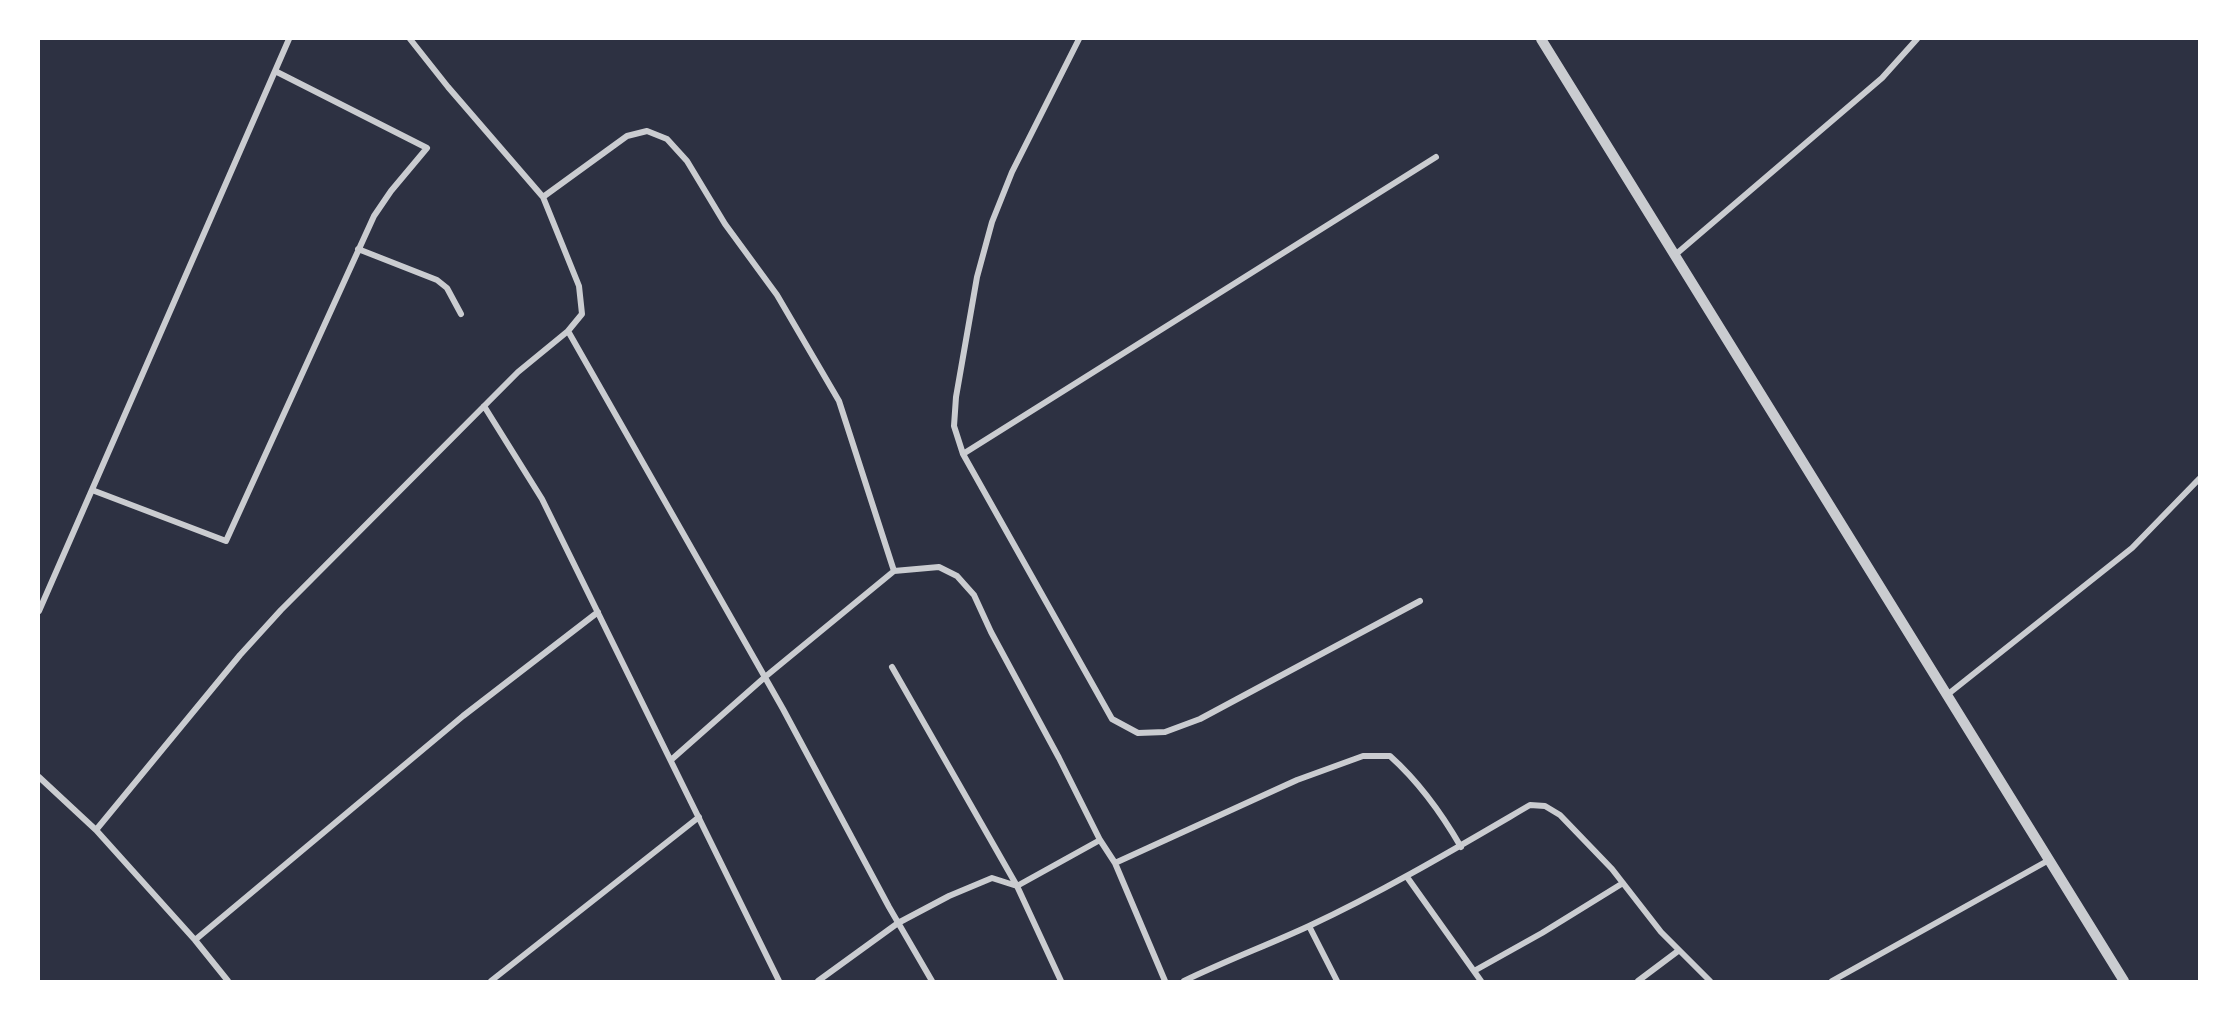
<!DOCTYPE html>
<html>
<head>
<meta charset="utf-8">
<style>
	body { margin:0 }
	#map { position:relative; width:2238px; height:1020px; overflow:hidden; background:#2d3142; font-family:Jost,sans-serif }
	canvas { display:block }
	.frame { position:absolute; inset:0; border:40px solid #fff; pointer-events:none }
</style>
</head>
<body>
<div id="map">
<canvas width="2238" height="1020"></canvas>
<div class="frame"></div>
</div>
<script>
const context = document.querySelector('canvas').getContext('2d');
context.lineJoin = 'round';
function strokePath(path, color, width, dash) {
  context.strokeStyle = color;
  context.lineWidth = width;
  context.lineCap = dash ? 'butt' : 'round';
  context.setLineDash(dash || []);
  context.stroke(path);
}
const minor = new Path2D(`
	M410,39L448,87L543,197L579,286L582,314L568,331L783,709L889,907L932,981
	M1079,39L1012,172L992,222L977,277L956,397L954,426L963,454L1112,719L1138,733L1165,732L1200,719L1420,601
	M543,197L627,136L647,131L667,139L687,161L725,224L777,295L839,401L894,571L939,567L957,576L974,595L991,632L1059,758L1100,840L1115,863L1165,981
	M358,249L437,280L447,288L461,314
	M1675,255L1882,78L1917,39
	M484,406L542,499L779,981
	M963,454L1436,157
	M92,490L226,541L374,216L391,191L427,148L275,71
	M39,611L289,39
	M892,667L1017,886L1061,981
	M1947,695L2132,548L2199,479
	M671,760L765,677L894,571
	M39,777L96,830L240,655L281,610L518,372L568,331
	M96,830L195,940L228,981
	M1115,863L1297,780L1363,756H1390C1419,782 1442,814 1461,847
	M1407,877L1481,981
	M1309,926L1337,981
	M195,940L463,716L598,612
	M1474,971L1542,933L1623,883
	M491,981L699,817
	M818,981L898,923L949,896L992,878L1017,886L1100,840
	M1184,981C1225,961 1268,945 1309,926C1386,890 1458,847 1530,805L1545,806L1560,815L1612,869L1661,932L1710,981
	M1638,981L1678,951
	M1832,981L2049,860`);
const tertiary = new Path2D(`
	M1541,39L2124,981`);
strokePath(minor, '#caccd0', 6);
strokePath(tertiary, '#caccd0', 10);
</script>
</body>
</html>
